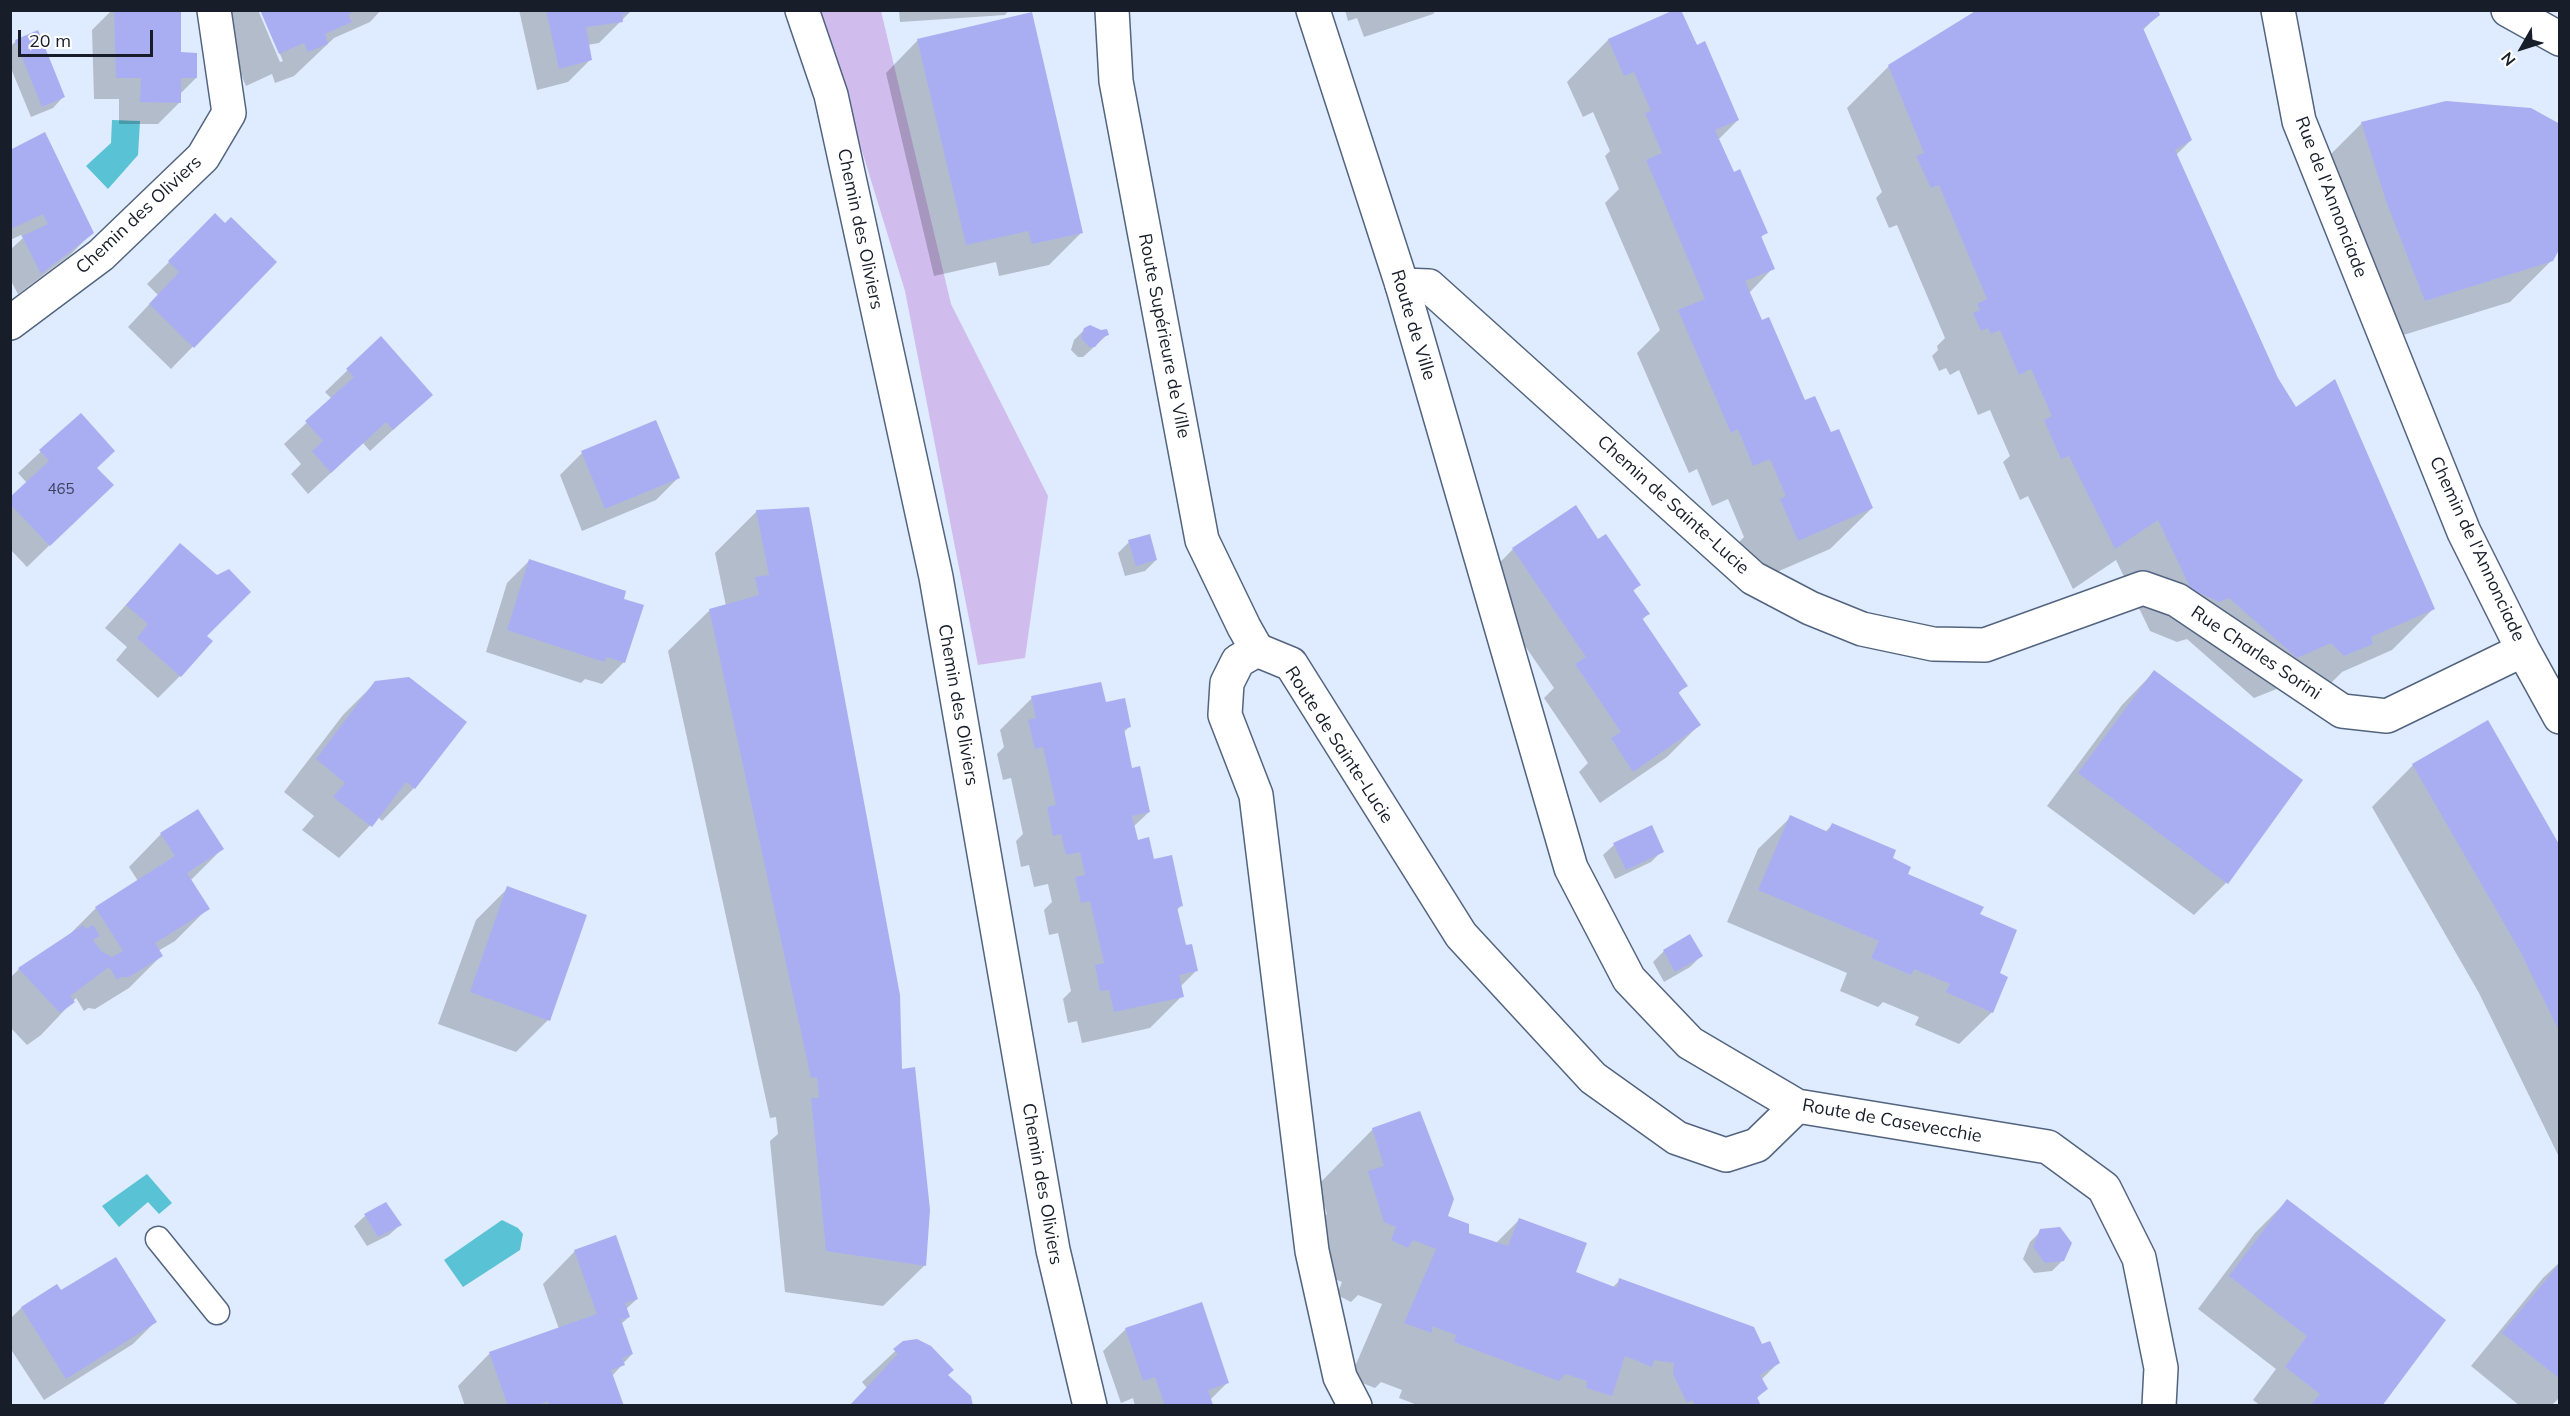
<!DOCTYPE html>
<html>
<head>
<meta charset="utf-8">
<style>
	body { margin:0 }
	#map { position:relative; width:2570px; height:1416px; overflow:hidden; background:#dfebfe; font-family:Mulish,sans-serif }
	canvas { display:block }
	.frame { position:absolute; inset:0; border:12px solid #171e29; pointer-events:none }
	.north { position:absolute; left:2492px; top:18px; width:60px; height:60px; -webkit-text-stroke:4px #fff; paint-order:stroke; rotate:231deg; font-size:16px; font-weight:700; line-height:24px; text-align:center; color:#171e29 }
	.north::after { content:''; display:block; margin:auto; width:21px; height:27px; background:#171e29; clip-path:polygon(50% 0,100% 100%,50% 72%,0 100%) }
	.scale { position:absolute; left:18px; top:30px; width:135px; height:27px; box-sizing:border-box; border:3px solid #171e29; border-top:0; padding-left:8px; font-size:18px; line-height:21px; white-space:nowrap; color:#171e29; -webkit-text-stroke:4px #fff; paint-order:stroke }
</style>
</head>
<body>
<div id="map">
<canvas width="2570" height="1416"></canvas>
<div class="frame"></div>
<div class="north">N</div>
<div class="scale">20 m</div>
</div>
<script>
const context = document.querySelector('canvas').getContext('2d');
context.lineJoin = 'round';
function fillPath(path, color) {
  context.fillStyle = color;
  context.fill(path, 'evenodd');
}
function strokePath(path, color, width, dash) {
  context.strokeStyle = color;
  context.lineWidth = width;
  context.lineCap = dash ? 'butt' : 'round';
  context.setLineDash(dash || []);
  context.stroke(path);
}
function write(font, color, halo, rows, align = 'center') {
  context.font = font + ' Mulish,sans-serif';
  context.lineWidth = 4.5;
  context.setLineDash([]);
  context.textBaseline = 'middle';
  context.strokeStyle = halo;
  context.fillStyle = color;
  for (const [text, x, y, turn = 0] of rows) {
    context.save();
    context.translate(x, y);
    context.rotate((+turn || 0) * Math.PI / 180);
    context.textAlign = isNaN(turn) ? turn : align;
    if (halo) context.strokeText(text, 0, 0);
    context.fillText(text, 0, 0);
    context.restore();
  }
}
const green = new Path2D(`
	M819,11H881L951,304L1048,496L1025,658L978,665L905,291Z`);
const water = new Path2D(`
	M112,120L140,121L138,155L108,189L86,166L111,143Z
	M147,1174L172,1203L159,1214L148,1202L119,1227L102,1206Z
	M502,1220L518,1228L523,1234L520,1250L463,1287L444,1260Z`);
const shadow = new Path2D(`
	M112,10H180V54L196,78L180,94V102L158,124H119V99H94L92,30Z
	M225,10H258L280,62L283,61L261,10H381L370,22L334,38L294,76L275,83L272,74L246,86L217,19Z
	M519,10H632L599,43L587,45L590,60L568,82L537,90Z
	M899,10H1009L1005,15L900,22Z
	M1345,10H1436L1433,14L1364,37L1357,18L1348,21Z
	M1678,10L1738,120L1718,140L1733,174L1766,233L1760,238L1773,268L1749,293L1761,322L1804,402L1830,434L1872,508L1830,549L1756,581L1739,542L1744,537L1728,499L1712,506L1697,469L1689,473L1637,353L1660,330L1605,203L1619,189L1605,156L1610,151L1593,112L1583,117L1567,82L1608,40Z
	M1980,10L2158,15L2143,30L2191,140L2176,155L2276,379L2433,609L2392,650L2342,672L2329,685L2289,684L2254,698L2187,639L2177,642L2150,631L2116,560L2073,589L2028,496L2020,500L2003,462L2010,456L1990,410L1978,415L1959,370L1950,375L1946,368L1939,371L1932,356L1938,350L1937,346L1945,338L1897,225L1889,228L1876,198L1882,192L1847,108L1889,66Z
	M918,40L1082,232L1049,265L999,276L996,262L934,276L886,73Z
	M16,41L63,97L53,108L31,117L10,66V47Z
	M2362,123L2552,260L2510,302L2384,341L2320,165Z
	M10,152L92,233L70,255L18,294L10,279V250L23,238L21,235L10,240Z
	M215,216L275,262L171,369L128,327L158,295L147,284Z
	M1085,329L1107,335L1083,357H1078L1071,350L1074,340Z
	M381,338L431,395L370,451L363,443L308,494L291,474L301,464L284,444L332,399L325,392Z
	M80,415L96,469L89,507L27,567L10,549V499L27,483L18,473Z
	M582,453L678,478L656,500L582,531L560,475Z
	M757,511L900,1071L925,1265L883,1306L785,1292L770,1141L778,1134L776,1117L770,1118L668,651L710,610L726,606L715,553Z
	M1598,541L1639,585L1632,592L1648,614L1642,620L1686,685L1678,694L1699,725L1667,757L1600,803L1579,772L1588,763L1544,698L1554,688L1481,582L1513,549Z
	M1129,542L1156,560L1145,571L1125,576L1118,553Z
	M180,545L205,636L180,676L158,698L116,660L127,647L105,628Z
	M529,561L623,600L624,662L602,684L585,679L581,683L486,652L507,583Z
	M2154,672L2226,883L2194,915L2047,806L2122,705Z
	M376,682L414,788L382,821L378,817L339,858L302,830L314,816L284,792L343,715Z
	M1032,698L1104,704L1129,727L1123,733L1131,770L1149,812L1133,827L1137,842L1153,860L1182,905L1177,910L1185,947L1197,970L1180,987L1182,996L1150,1028L1082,1043L1077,1021L1068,1023L1063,999L1071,991L1058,933L1049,935L1044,910L1052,902L1048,884L1034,887L1029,865L1021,867L1016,841L1023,834L1011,778L1003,780L997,754L1004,747L1000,730Z
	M2413,765L2560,849V1159L2479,993L2372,807Z
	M1791,817L1825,832L1832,825L1891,859L1906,875L1978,915L1998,974L1992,1012L1959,1044L1915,1025L1919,1017L1883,1002L1878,1007L1840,991L1847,973L1727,922L1758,849Z
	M161,834L222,849L190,881L208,908L175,941L158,951L161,956L129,988L95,1009L88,1008L84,1011L76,998L41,1035L27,1045L10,1027V978L19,969L65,939L96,908L138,881L129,867Z
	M1614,845L1662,851L1651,862L1615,879L1603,855Z
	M508,888L548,1020L516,1052L438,1024L476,920Z
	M1664,951L1701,956L1690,967L1664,982L1653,962Z
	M1373,1129L1446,1217L1467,1234L1496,1243L1520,1219L1574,1273L1612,1288L1620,1280L1761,1345L1778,1363L1761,1380L1766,1389L1756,1399L1760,1406H1420L1399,1398L1402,1390L1381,1382L1375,1388L1350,1378L1382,1304L1358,1295L1351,1302L1337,1295L1342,1282L1329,1277L1313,1227L1327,1214L1318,1185Z
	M2287,1201L2380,1406H2261L2253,1400L2276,1369L2198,1309L2255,1233Z
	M365,1216L400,1225L389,1235L367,1246L354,1226Z
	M2041,1231L2063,1260L2052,1271L2034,1273L2023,1259L2030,1242Z
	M575,1251L637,1299L626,1309L629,1317L621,1324L632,1354L612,1376L622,1406H465L458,1386L490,1353L559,1329L543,1284Z
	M2560,1262V1397L2551,1406H2520L2471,1366L2543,1278Z
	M57,1286L61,1292L155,1322L133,1344L44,1400L10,1348V1319L21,1308Z
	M1126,1329L1227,1383L1210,1400V1406H1135L1133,1398L1121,1403L1103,1351Z
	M904,1343L946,1376L867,1388L862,1382Z`);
const building = new Path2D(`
	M114,10H181V52L197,53V78H181V103L140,102L141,78H116Z
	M260,10H357L348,15L352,22L325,34L328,44L308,52L304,43L279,54Z
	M546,10H632V11L622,15L623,22L586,27L592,60L559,69Z
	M1674,10H1681L1697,45L1705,41L1739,120L1715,130L1734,172L1740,169L1768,233L1761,236L1775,269L1745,281L1762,320L1769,317L1805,400L1815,396L1831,432L1839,429L1873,508L1798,541L1780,499L1786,496L1770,459L1753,466L1738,429L1731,433L1678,310L1705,299L1646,160L1662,153L1645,113L1651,111L1634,72L1624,76L1608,39Z
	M1977,10H2158L2160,15L2143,28L2192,140L2175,150L2278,378L2296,407L2335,379L2435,609L2371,637L2373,644L2344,656L2331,643L2297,658L2229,598L2219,602L2191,589L2158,520L2115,549L2069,456L2061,459L2044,420L2052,416L2031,369L2019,375L2000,330L1991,334L1988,328L1981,331L1973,313L1980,310L1977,304L1987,299L1939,185L1931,188L1916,156L1924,153L1888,65Z
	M1032,12L1083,233L1032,244L1028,231L966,245L917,39Z
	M38,30L65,97L42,107L15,40Z
	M2446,101L2531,108L2560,124V248L2553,261L2425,301L2386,201L2361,122Z
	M45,132L94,233L41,274L22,236L48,224L43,214L11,229L10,150Z
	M215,213L225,223L231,217L277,262L194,348L149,304L179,272L168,261Z
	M1090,325L1101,330L1107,329L1109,335L1103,337L1095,347H1089L1081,338L1084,328Z
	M381,336L433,395L393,430L386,422L331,473L312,451L323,441L305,421L354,377L346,369Z
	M81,413L115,451L97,468L114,485L50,546L10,504V497L49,461L39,450Z
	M656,420L680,478L605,509L581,451Z
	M1576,505L1598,539L1606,534L1641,585L1633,590L1650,614L1642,618L1688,686L1678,692L1701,725L1633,772L1611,738L1621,732L1575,664L1586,657L1512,548Z
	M809,507L900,995L902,1069L915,1067L930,1210L926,1266L826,1251L811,1098H819L817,1077L811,1078L709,609L759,595L755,577L769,575L756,510Z
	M1150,534L1157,560L1136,566L1128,540Z
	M180,543L217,575L229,569L251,592L207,636L213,641L181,677L137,638L148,624L126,605Z
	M529,559L626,591L624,599L644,605L625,663L607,657L604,662L507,630Z
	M2154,670L2303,780L2228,884L2078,773Z
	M409,677L467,722L415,789L406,782L372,827L333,797L345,783L316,759L375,681Z
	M1101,682L1106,702L1125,698L1131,727L1124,729L1132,768L1140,766L1150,812L1132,816L1138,840L1149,837L1154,859L1172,855L1183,906L1177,907L1186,945L1192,944L1198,971L1179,975L1184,997L1114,1012L1109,990L1100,991L1095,965L1104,963L1090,901L1081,903L1075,877L1085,875L1080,852L1066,855L1061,834L1053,836L1047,807L1056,805L1043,747L1035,749L1028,720L1036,718L1031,696Z
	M2488,720L2560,846V1033L2520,951L2412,764Z
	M198,809L224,849L187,873L210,909L155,943L163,956L129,977H121L117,980L109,967L70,996L75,1002L60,1013L18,968L83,925L86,929L93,925L100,936L93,940L101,951L112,957L123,951L95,907L175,856L160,833Z
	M1790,815L1828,832L1832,823L1896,850L1893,858L1911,867L1908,874L1984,907L1980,914L2017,930L2000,973L2008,977L1993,1013L1946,992L1950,984L1914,969L1911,975L1871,958L1879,941L1758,890Z
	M1652,825L1664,852L1626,870L1613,843Z
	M507,886L587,915L550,1021L470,992Z
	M1690,934L1703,956L1675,972L1663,950Z
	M1420,1111L1454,1199L1448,1216L1469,1224V1233L1508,1246L1519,1218L1587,1243L1576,1272L1617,1288L1619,1278L1754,1327L1762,1344L1770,1341L1780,1363L1760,1375L1768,1389L1757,1397L1761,1406H1695L1692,1400L1687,1403L1673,1374L1674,1363L1654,1360L1652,1367L1625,1356L1612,1396L1586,1388L1587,1381L1565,1374L1559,1381L1454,1342L1456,1335L1432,1326V1333L1404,1323L1436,1249L1413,1240L1408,1248L1391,1240L1396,1227L1384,1222L1368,1171L1384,1166L1372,1128Z
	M2287,1199L2446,1320L2382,1406L2311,1405L2320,1394L2285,1367L2307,1336L2229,1276Z
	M386,1202L402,1225L378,1237L364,1214Z
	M2060,1227L2072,1243L2064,1261L2045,1263L2033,1247L2040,1229Z
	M616,1235L638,1299L625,1303L630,1317L621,1320L633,1354L622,1358L625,1365L611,1370L624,1406H549L548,1401L536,1406H508L489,1352L597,1314L574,1250Z
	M116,1257L157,1322L66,1379L21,1307L57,1284L61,1290Z
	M2560,1263V1379L2502,1333Z
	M1202,1302L1229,1383L1208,1390L1213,1405L1165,1406L1155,1377L1143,1381L1125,1328Z
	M917,1339L931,1346L954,1370L948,1375L971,1396L973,1406H849L898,1354L893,1349L903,1341Z`);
const service = new Path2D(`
	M158,1239L217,1312`);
const minor = new Path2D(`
	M802,10L831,95L936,577L1053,1250L1090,1406
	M1112,10L1116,81L1202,540L1244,627L1257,650
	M2278,10L2299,121L2464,532L2523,650L2560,717
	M2508,10L2560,39
	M1402,285L1429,286L1753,578L1810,608L1862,629L1933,644L1985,645L2143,588L2177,600L2342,711L2387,716L2523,650
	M10,323L101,255L203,157L229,113L214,10`);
const tertiary = new Path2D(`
	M1313,10L1402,285L1571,868L1629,979L1690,1043L1797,1106L2048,1147L2104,1188L2139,1258L2161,1368L2159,1406
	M1355,1406L1340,1377L1312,1251L1256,795L1225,715L1227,683L1238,661L1257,650L1291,664L1461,935L1593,1078L1677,1138L1726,1155L1757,1145L1797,1106`);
const numberNames = [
	["465",61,489]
];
const streetNames = [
	["Rue de l'Annonciade",2331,197,69],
	["Chemin des Oliviers",139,215,-43],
	["Chemin des Oliviers",860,229,78],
	["Route de Ville",1413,325,73],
	["Route Supérieure de Ville",1164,336,79],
	["Chemin de Sainte-Lucie",1673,505,42],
	["Chemin de l'Annonciade",2477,549,65],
	["Rue Charles Sorini",2256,653,34],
	["Chemin des Oliviers",958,705,80],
	["Route de Sainte-Lucie",1339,745,57],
	["Route de Casevecchie",1892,1121,10],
	["Chemin des Oliviers",1042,1184,80]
];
fillPath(green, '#d1bcee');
fillPath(water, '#5ac2d5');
fillPath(shadow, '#0003');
fillPath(building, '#a9aef3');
strokePath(service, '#52647f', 27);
strokePath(minor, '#52647f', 36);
strokePath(tertiary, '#52647f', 36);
strokePath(service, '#fff', 24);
strokePath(minor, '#fff', 33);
strokePath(tertiary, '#fff', 33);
write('15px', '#3c425c', null, numberNames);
write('18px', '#171e29', '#fff', streetNames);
</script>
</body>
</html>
